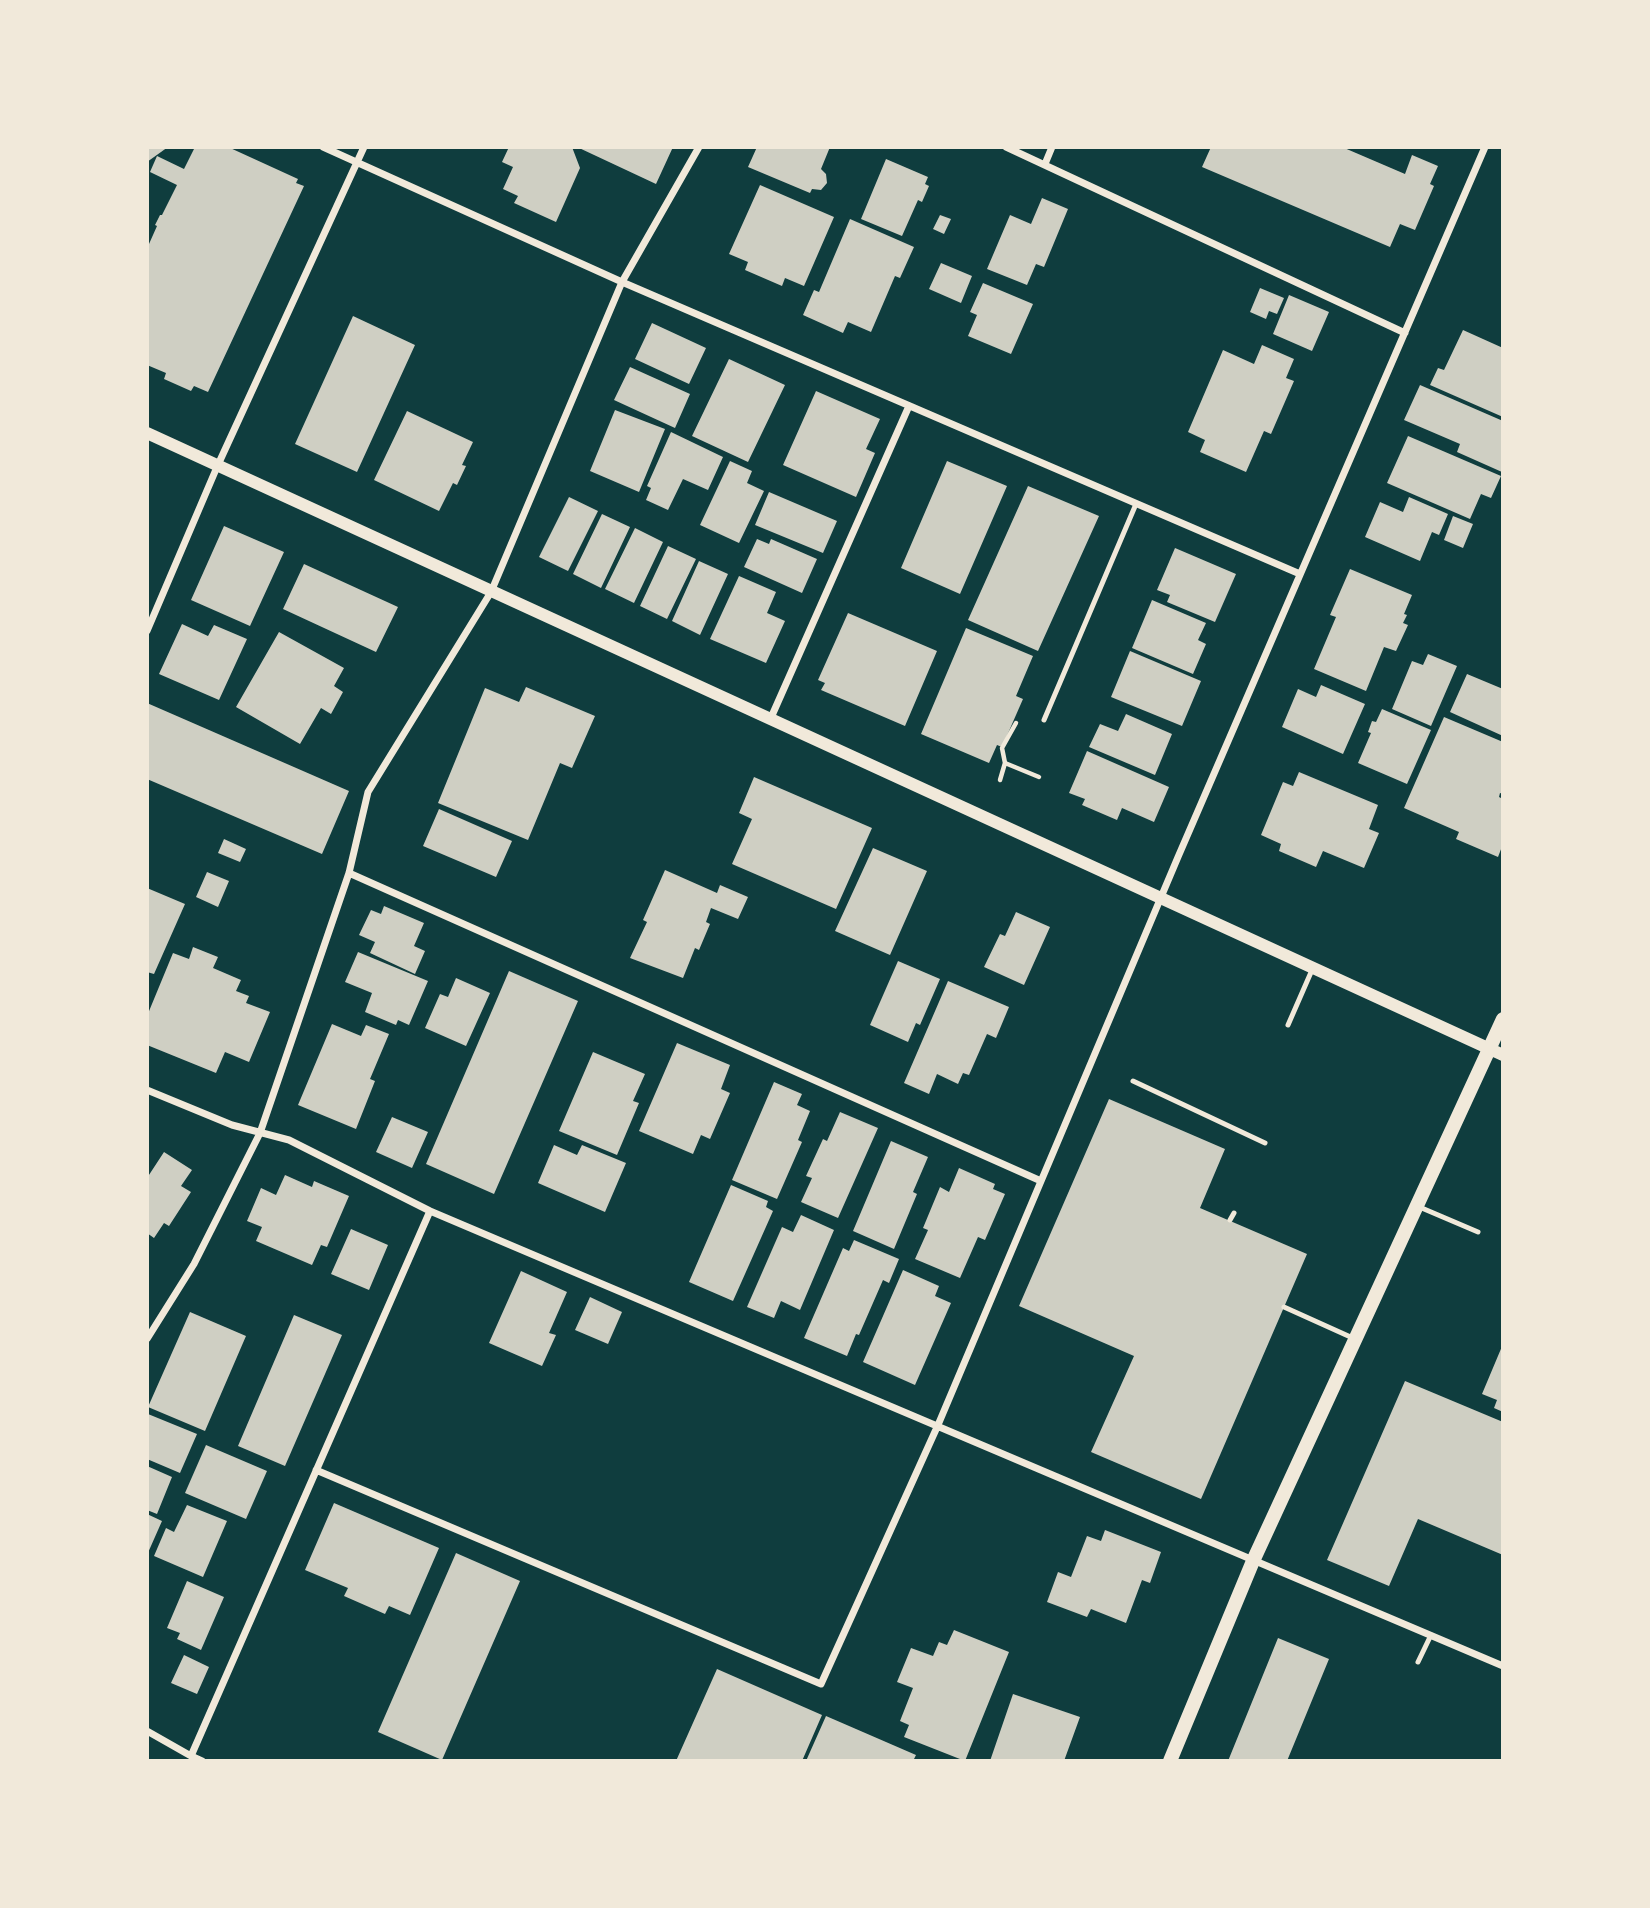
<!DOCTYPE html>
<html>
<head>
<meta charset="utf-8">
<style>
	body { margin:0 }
	#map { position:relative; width:1650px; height:1908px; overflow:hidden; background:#0f3d3e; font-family:"Libre Baskerville",serif }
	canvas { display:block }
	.frame { position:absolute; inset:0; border:149px solid #f1e9da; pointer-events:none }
</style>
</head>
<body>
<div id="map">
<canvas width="1650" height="1908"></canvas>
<div class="frame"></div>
</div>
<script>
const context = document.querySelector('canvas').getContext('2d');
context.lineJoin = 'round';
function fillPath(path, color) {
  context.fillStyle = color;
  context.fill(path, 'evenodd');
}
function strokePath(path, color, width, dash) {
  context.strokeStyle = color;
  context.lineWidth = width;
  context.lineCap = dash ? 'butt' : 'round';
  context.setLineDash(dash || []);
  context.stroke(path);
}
const building = new Path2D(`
	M147,147H168L147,162Z
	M195,147H228L298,179L296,183L304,186L208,392L194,386L191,391L164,379L166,373L147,365V243L149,244L157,226L155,225L160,215H162L177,185L150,172L157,156L184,169Z
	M509,147H572L580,168L556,222L514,203L518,196L503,189L513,167L502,162Z
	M577,147H673L656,184Z
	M757,147H830L821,169L826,174L827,183L821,190L812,189L810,193L748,167Z
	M1211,147H1342L1405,174L1412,155L1438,166L1430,184L1434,186L1415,230L1400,224L1390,247L1202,167Z
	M886,159L928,177L925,184L929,186L922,202L918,200L902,236L861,219Z
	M760,185L834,217L804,286L785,278L782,286L745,270L748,262L729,254Z
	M1042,198L1068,209L1044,267L1036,264L1027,285L987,269L1010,215L1031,224Z
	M940,215L951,219L944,234L933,229Z
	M850,219L914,247L900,278L895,276L871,332L848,322L843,333L803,315L814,290L819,292Z
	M941,263L972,276L961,303L929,289Z
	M983,283L1033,304L1011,354L968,336L977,315L970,312Z
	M1260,288L1284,298L1277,314L1269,311L1266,319L1250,312Z
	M1289,295L1329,312L1312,351L1273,334Z
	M353,316L415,345L357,472L295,444Z
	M652,323L706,348L689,384L635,359Z
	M1463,330L1503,348V417L1430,385L1438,368L1444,370Z
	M1262,345L1294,359L1286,378L1294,381L1271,434L1264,431L1246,472L1200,452L1205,440L1188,432L1223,350L1254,364Z
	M729,359L785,385L748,462L692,436Z
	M630,367L690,394L675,428L614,400Z
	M1420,385L1503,421L1502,472L1457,452L1460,444L1404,420Z
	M816,391L880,419L866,449L875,453L856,497L783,465Z
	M615,410L665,429L639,492L590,471Z
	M407,411L473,442L462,465L466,466L457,485L453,483L439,511L374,480Z
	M671,432L723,457L708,490L683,479L668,510L646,500L651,488L647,486Z
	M1408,436L1501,476L1491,498L1481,494L1470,519L1387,483Z
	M730,461L752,471L747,483L764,491L739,543L700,525Z
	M947,461L1007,486L960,594L901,568Z
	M1028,486L1099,516L1038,651L968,620Z
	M769,492L837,521L823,553L755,525Z
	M569,497L598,511L568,571L539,557Z
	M1409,497L1448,514L1439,535L1432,532L1420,561L1365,537L1380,502L1403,512Z
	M602,514L630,527L601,588L573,574Z
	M1453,516L1473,524L1463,548L1444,540Z
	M224,526L284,552L250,626L191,600Z
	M635,528L663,542L634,603L605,589Z
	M757,539L769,544L771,539L817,559L802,593L744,567Z
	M668,546L696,559L667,619L640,606Z
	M1175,548L1236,574L1215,622L1167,602L1170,595L1157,590Z
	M699,561L728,574L700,635L672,621Z
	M304,564L398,607L376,652L283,609Z
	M1350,569L1412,595L1404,614L1407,615L1403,623L1408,625L1396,651L1384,647L1366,691L1314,669L1336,617L1330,615Z
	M739,576L776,592L767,613L785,621L766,663L710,639Z
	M1152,600L1206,623L1198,640L1206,644L1193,674L1132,648Z
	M848,613L937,651L905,726L821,690L825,683L818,680Z
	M182,624L208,636L214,625L247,639L219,700L159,674Z
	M966,628L1033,656L1016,696L1023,699L1002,747L997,745L989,763L921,734Z
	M279,632L344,668L334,686L343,692L331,714L321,708L300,744L236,707Z
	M1130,651L1201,681L1182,726L1111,697Z
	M1428,654L1457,666L1431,726L1392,709L1412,661L1423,665Z
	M1467,674L1503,689V736L1450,712Z
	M1321,685L1365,704L1343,754L1282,727L1298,689L1316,697Z
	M526,687L595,716L572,768L560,763L528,840L438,803L485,688L519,702Z
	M147,703L349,791L322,854L147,779Z
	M1382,709L1431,730L1407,784L1358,763L1371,733L1368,732L1372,721L1376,722Z
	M1126,714L1172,734L1155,775L1089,747L1100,724L1118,731Z
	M1444,717L1503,742V794L1500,793L1499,797L1503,799V844L1498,857L1456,839L1459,832L1404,808Z
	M1087,751L1169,787L1154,822L1122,808L1117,820L1082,805L1085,799L1069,793Z
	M1299,772L1378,805L1369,829L1379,833L1364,868L1323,851L1316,867L1279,851L1281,844L1261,835L1283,782L1293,786Z
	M754,777L872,828L836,909L732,864L752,819L739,813Z
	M439,809L512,841L496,877L423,846Z
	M224,839L246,849L240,862L218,853Z
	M873,848L927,871L890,955L835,931Z
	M665,870L717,893L720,885L748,897L738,919L711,908L706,922L710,924L699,950L695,948L683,978L630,958L647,922L643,920Z
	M207,872L229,881L218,907L196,897Z
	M147,888L185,904L154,974L147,972Z
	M384,906L424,923L414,946L425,951L415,974L370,953L375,942L359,935L371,910L381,914Z
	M1016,912L1050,927L1024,985L984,967L1000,934L1005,936Z
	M193,947L218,957L213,968L241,980L236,991L249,996L246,1003L270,1012L249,1062L225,1052L216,1073L147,1045V1016L173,953L189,959Z
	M358,952L428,981L409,1025L398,1020L396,1025L365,1012L372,993L345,982Z
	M898,961L940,979L920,1025L916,1023L908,1042L870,1025Z
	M509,971L578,1001L494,1194L426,1164Z
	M456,978L490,993L466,1046L425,1028L440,994L448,997Z
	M948,981L1009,1007L996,1038L987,1034L969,1075L963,1073L958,1084L937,1074L929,1094L904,1083Z
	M332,1024L361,1036L366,1025L389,1034L370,1079L375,1081L356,1129L298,1105Z
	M677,1043L730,1065L721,1089L730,1093L710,1139L701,1135L693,1154L639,1131Z
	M593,1052L645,1074L633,1101L639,1103L617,1155L559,1131Z
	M774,1082L802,1094L797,1105L810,1111L798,1140L802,1142L777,1199L732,1180Z
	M1109,1099L1225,1149L1200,1208L1307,1254L1201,1499L1091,1452L1134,1356L1019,1306Z
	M840,1112L878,1128L838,1218L801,1202L812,1178L806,1176L823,1139L827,1141Z
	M392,1117L428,1132L412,1168L376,1152Z
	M891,1141L928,1157L913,1192L917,1194L894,1249L853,1231Z
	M554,1145L577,1155L582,1145L626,1163L605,1212L538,1183Z
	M164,1152L192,1170L181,1186L191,1192L169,1226L164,1223L154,1238L147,1233V1178Z
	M959,1168L995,1184L993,1189L1005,1194L985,1240L978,1237L960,1278L915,1259L928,1230L923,1228L940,1187L949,1192Z
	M285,1175L312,1187L314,1181L349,1196L327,1247L321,1245L312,1265L256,1241L262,1227L247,1221L261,1188L276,1195Z
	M731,1185L768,1201L766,1207L773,1211L733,1301L689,1282Z
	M801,1215L834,1230L800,1310L781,1301L774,1318L747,1307L782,1227L793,1232Z
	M351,1229L388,1245L369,1290L331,1274Z
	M854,1240L899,1259L889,1283L883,1280L859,1335L856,1334L847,1356L804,1338L843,1248L849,1251Z
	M903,1270L939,1286L935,1296L951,1303L915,1385L863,1362Z
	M521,1271L567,1292L549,1333L556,1335L542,1366L489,1343Z
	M590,1297L622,1312L608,1344L575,1330Z
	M190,1312L246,1336L205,1431L148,1407Z
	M294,1315L342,1335L285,1466L238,1446Z
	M1503,1344V1412L1494,1408L1497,1400L1482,1394Z
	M1405,1381L1503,1422V1555L1418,1519L1389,1586L1327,1560Z
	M148,1414L197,1434L180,1473L147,1459Z
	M206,1445L267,1471L246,1519L185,1493Z
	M147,1466L172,1477L157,1514L147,1510Z
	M334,1503L439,1548L410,1615L389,1606L385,1614L344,1596L348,1588L305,1570Z
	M187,1505L227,1521L203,1577L154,1556L166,1528L174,1532Z
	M147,1514L162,1521L147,1555Z
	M1105,1530L1161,1552L1150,1583L1142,1580L1126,1623L1091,1609L1087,1617L1047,1602L1058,1572L1071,1577L1087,1536L1101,1541Z
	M456,1553L520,1581L442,1760L378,1732Z
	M187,1581L224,1597L201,1650L177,1639L180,1633L167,1628Z
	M954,1630L1009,1652L965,1761L904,1737L909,1725L900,1721L913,1688L897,1682L911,1648L933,1656L939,1642L947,1645Z
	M1278,1638L1329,1659L1287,1761H1228Z
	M184,1655L209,1667L197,1694L171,1683Z
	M717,1669L822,1715L802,1761H676Z
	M1013,1694L1080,1717L1064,1761H990Z
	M826,1716L916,1755L913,1761H806Z`);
const path = new Path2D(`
	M1005,763L1002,748L1016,723
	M1000,780L1005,763L1039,777`);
const service = new Path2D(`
	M1044,720L1136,504
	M1288,1025L1312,970
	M1133,1081L1265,1143
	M1417,1206L1478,1232
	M1230,1220L1234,1213
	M1284,1307L1355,1339
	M1418,1662L1431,1635`);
const minor = new Path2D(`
	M323,147L622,282L1300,574
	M1006,147L1405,333
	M1045,164L1052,147
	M147,631L217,467L364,147
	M770,720L909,406
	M349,873L1041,1181
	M147,1090L232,1125L289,1140L430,1211L1503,1666
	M147,1339L194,1264L260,1133L349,873L368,792L491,592L622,282L699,147
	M316,1470L821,1684L938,1425L1178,857L1485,147
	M147,1731L191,1756
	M202,1761L191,1756L430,1211`);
const tertiary = new Path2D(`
	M147,433L1503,1055`);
const secondary = new Path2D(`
	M1170,1761L1253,1561L1503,1019`);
fillPath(building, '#cfcfc3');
strokePath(path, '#f1e9da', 4.5);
strokePath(service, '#f1e9da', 5);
strokePath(minor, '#f1e9da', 7);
strokePath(tertiary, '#f1e9da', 12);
strokePath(secondary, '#f1e9da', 14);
</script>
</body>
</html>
